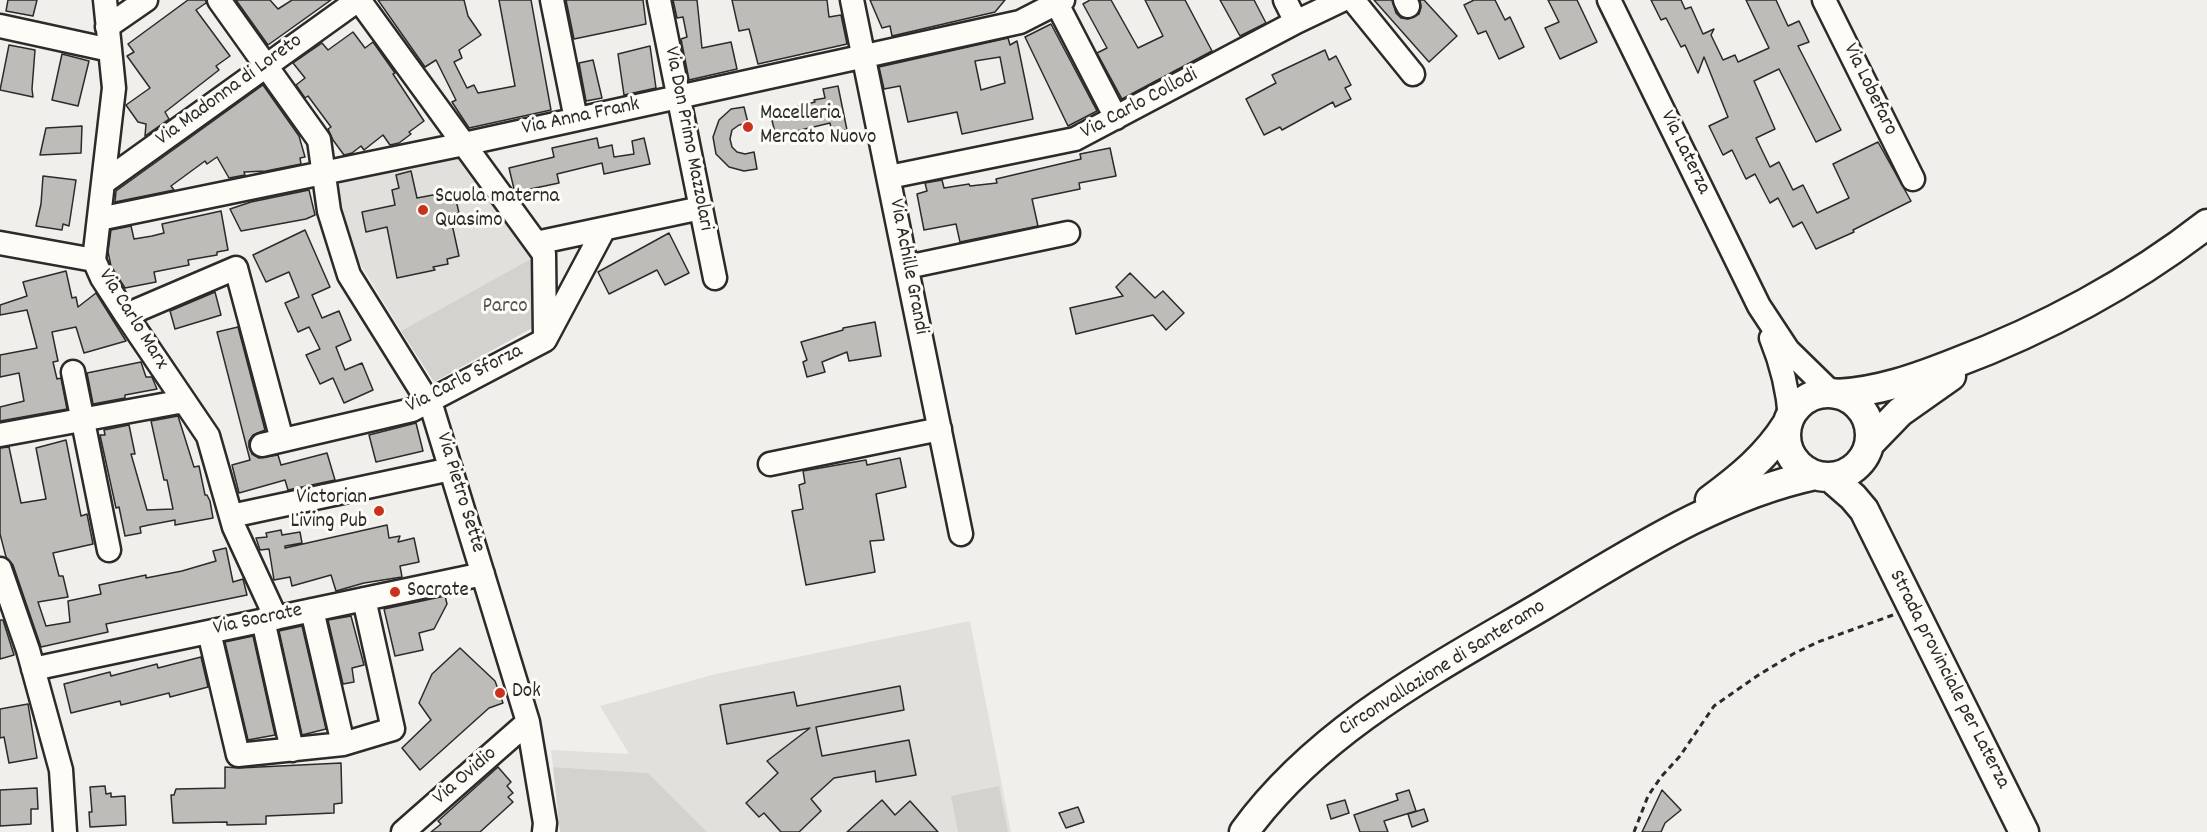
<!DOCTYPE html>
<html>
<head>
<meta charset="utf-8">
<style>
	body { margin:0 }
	canvas { display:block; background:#f0efeb }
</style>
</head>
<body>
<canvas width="2207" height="832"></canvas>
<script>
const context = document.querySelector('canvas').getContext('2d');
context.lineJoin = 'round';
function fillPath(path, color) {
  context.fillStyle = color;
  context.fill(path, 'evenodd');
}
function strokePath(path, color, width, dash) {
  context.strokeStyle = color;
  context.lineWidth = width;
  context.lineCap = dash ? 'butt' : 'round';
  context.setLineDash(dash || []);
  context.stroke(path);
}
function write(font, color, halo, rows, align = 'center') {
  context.font = font + ' Dekko,sans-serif';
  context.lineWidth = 6;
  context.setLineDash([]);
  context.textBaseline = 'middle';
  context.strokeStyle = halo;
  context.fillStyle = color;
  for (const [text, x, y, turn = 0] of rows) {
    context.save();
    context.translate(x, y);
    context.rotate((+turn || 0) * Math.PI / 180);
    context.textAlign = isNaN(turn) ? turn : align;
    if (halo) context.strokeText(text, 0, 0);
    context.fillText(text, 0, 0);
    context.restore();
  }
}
const built = new Path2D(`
	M461,150L536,256L401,331L349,245L337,176Z
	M970,621L1011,832H707L648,773L553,767L551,750L629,754L600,706L716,674Z`);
const green = new Path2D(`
	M536,256V326L434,382L401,331Z
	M553,767L648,773L707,832H560Z
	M999,786L1008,832H958L951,796Z`);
const building = new Path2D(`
	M8,0H37L33,16L6,11Z
	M188,0H206V3L196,10L230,56L216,66L219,70L165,112L169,119L145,136L146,124L138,122L126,105L150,88L127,56L134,52L128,44Z
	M236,0H270L278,9L292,0H331L268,45Z
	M378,0H464L468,16L481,35L459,50L462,58L454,62L467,88L474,85L478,93L515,86L499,0H531L551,110L469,128L452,102L456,100L436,60L425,67Z
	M566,0H643L646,24L574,39Z
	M673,0H697L702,48L731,42L737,69L689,80L681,39L687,37L683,17L677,18Z
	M732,0H827L829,17L841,15L847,44L758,64L749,29L739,31Z
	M870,0H1005L995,12L892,36L890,26L882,28Z
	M1090,0H1111L1138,48L1163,36L1145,0H1185L1212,51L1122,99L1097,53L1107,48L1083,4Z
	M1220,0H1254L1266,23L1240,36Z
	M1374,0H1392L1396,13L1401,18L1408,19L1419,14L1421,7L1420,0H1424L1457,36L1429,62Z
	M1474,0H1495L1505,20L1510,17L1524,47L1499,59L1486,31L1478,34L1464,5Z
	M1548,0H1577L1597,42L1560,59L1545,28L1559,22Z
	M1651,0H1681L1685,9L1691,7L1703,34L1714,29L1711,35L1723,60L1735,55L1738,62L1769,48L1746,0H1776L1788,26L1799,21L1809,42L1798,46L1841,130L1816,142L1779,69L1754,81L1775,129L1756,138L1770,167L1779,162L1793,190L1803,185L1817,213L1849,198L1833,164L1878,142L1911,201L1853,230L1854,232L1816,249L1802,222L1793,227L1778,198L1770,203L1755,174L1746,179L1732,150L1723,155L1709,126L1728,117L1704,57L1698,73L1685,45L1681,47L1666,18L1661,20Z
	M1051,24L1097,111L1068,126L1025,37Z
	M353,32L365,48L373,42L395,73L393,74L424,121L409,132L411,134L399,143L390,145L383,135L364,150L361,146L352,153L344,155L333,140L328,129L331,127L308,96L305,98L296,85L305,78L293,63L322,43L328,50Z
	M1008,38L1010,45L1017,41L1033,119L962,134L957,112L908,122L900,86L884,89L879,67ZM1000,57L1005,83L981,90L975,61Z
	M9,45L35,50L32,89L33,97L0,90Z
	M650,46L656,88L624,95L618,54Z
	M1325,50L1329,60L1336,56L1351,85L1345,88L1351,99L1335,107L1333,102L1282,130L1280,127L1264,135L1246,99L1276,83L1272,75Z
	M62,54L89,61L78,106L52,100Z
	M593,60L602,98L586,101L579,63Z
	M263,85L299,136L305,157L300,158L301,164L266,171L244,172L245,175L229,178L217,157L207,164L205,161L171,186L174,190L115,202L116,191Z
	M838,86L847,130L832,132L830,123L776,136L770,113L815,102L814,100L825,98L823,89Z
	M744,107L748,123L739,125L732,130L730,139L732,147L737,152L745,154L754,152L757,169L744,171L729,167L716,154L713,137L719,120L731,109Z
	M82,126L81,153L40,155L46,128Z
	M597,138L599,148L612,145L614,157L634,154L632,141L644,138L650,164L604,174L602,163L557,174L559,183L516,192L514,189L509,168L554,157L552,148Z
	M1110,148L1116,176L1079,183L1080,189L1032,199L1038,226L960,242L956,224L924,230L917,194L927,191L925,183L942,180L944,188L969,184L970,186L997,183L996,179L1081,159L1080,154Z
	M411,171L417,198L454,191L459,213L450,215L459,256L447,259L448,264L433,267L435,270L397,278L387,227L366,232L362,212L395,205L392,190L399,188L396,175Z
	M43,176L76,180L69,226L63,224L62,230L36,226L41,204Z
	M309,190L315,215L306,219L241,231L230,209L251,202Z
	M221,211L228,250L217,252V255L188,260L189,265L154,272L156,282L125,288L111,266L108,252L111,230L131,226L134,239L152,236L164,233L162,224Z
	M305,230L330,287L312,295L322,318L339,311L351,340L336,347L345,370L362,363L373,390L344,403L333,378L320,384L306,355L320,349L309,327L298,332L285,303L299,297L289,272L266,282L253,255Z
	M669,233L689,273L665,285L657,270L609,294L598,272Z
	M66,271L72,298L76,297L78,307L96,293L126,341L84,353L76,327L52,332L58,361L53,362L57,379L61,378L67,409L0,421V407L24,401L19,373L0,377V355L37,348L27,310L0,315V305L27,296L23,282Z
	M1130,273L1155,298L1163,291L1184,313L1166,330L1153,315L1076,334L1070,308L1123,296L1116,287Z
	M215,292L221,315L175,329L170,311Z
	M875,322L881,356L849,361L847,352L822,362L825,372L807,377L803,362L807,360L801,342L843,330V328Z
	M238,327L265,430L253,435L249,441V447L252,454L259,458L278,455L281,465L327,453L335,480L288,490L285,480L239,493L232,465L250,460L217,332Z
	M141,362L146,377H152L157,389L125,395V398L93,404L87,373Z
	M178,416L194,467L199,466L205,495H207L210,501L213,518L175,525V520L149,525L140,527L141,533L125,536L119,507L116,508L100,435H105L104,430L129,425L135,454H131L147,510L173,509L167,480H164L151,421Z
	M416,423L423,451L376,462L369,435Z
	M66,440L81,516L87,514L93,544L53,553L59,576H63L68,597L38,602L46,626L70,622L68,601L101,594L99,585L146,575V578L182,571L216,561L213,551L226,548L233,582L243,579L247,595L106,624L108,632L41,647L13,565L6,557L0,534V448L9,447L21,503L46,499L36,448Z
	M900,458L906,487L876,494L884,540L870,541L875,572L806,585L792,511L803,509L799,485L805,483L803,471L866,460L867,465Z
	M387,525L389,538L400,536L398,542L414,538L419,562L400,566L402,577L364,583L336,591L331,575L292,586L290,577L274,580L269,549L260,550L256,538L267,537L266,533L281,530L282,535L300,532L302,543L285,546V548Z
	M445,596L447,604L434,629L419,633L423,650L395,656L384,609Z
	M351,616L364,665L352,668L354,682L343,684L328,620Z
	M0,620H3L14,655L0,659Z
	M302,626L326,729L302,735L279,631Z
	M253,636L275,735L248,740L225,642Z
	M460,648L495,681L503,703L489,708L420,770L402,748L431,720L419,703L432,674Z
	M201,657L208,687L170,697L169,693L121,705L120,701L71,713L64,684L110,672L111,676L157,664L158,668Z
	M900,686L904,710L816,727L822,756L909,740L916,775L876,782L875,771L834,778L811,799L821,811L799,832H781L764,813L759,817L746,803L778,773L767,761L810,728L727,744L720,705L794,692L797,706Z
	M28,704L37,758L9,763L4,737L0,738V709Z
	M341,763L342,803L334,804V813L266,816V824L227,825V822L173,823L171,795H174L176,789L225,788V767L239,768Z
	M498,767L511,782L507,786L513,793L508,797L513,802L480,832H431L441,824L438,821Z
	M105,786L106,794L111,793V797L125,796L126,825L90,827L89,812H92L90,787Z
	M37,788L38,809H31V824L0,826V790Z
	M1409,790L1416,811L1384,821L1388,832H1360L1354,815L1398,800L1396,794Z
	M1662,790L1681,810L1665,823L1661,832H1642Z
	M882,800L895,815L910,801L938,832H847Z
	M1345,800L1349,813L1331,819L1327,805Z
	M1078,807L1084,822L1066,828L1059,813Z
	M1424,809L1428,821L1412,827L1408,814Z`);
const path = new Path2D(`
	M1634,832L1648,796L1661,777L1680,756L1714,706L1757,676L1793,654L1818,642L1893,615`);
const minor = new Path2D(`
	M105,0L114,88L94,260L102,278L126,315L208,436L234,527L276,618
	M219,0L319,140L329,211L349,275L432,408L528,722L545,823L544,832
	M359,0L544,254L545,337
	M552,0L576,119
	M659,0L715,278
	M852,0L961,534
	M1055,0L1116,118
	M1285,0L1296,22
	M1353,0L1413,74
	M1405,0L1408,6
	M1609,0L1759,306L1788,350L1832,393
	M1824,0L1913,179
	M0,26L110,50
	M107,27L146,0
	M889,177L1075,139L1296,22L1342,0
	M103,183L358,0
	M99,219L464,144L1020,22L1063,0
	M0,243L94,260
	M536,243L701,208
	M907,267L1068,233
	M126,315L236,268L282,440
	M1771,338C1782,365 1788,389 1790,418
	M73,372L109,550
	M0,435L184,401
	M262,445L412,410L545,340L604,229
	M770,464L940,429
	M231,516L451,469
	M0,569L28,650L61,770L65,832
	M312,610L343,744
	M263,620L292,750
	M209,632L238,755L343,744L393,729L364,599
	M33,669L483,574
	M403,832L528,722`);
const major = new Path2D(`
	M1786 435a42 42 0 1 1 84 0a42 42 0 1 1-84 0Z
	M1836,394C1878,392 1917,378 1955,363C2043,330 2133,282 2207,224
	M1870,443L1900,412L1951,376
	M1830,477L1853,497L1864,510L2024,832
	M1710,500C1740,478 1767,456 1787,424
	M1244,832C1319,729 1435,669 1542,606C1628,555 1716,496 1815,475`);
const markers = [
	[748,127,6,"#c8321e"],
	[423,210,6,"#c8321e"],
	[379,511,6,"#c8321e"],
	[395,592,6,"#c8321e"],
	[500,693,6,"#c8321e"]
];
const streetNames = [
	["Via Lobefaro",1869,90,64],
	["Via Madonna di Loreto",230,91,-36],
	["Via Carlo Collodi",1140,105,-28],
	["Via Anna Frank",581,118,-12],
	["Via Don Primo Mazzolari",687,139,79],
	["Via Laterza",1684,153,64],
	["Via Achille Grandi",907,267,79],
	["Via Carlo Marx",132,320,58],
	["Via Carlo Sforza",465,380,-27],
	["Via Pietro Sette",459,493,73],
	["Via Socrate",258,621,-12],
	["Circonvallazione di Santeramo",1443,669,-32],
	["Strada provinciale per Laterza",1948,680,63],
	["Via Ovidio",466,777,-41]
];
const poiNames = [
	["Macelleria",760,115],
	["Mercato Nuovo",760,139],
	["Scuola materna",435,198],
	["Quasimo",435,222],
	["Victorian",367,499,"right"],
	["Living Pub",367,523,"right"],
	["Socrate",407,592],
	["Dok",512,693]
];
const parkNames = [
	["Parco",505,308]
];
fillPath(built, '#e1e0dc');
fillPath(green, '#d3d2cf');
fillPath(building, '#bdbcb8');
strokePath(building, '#2b2b2b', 1.5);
strokePath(minor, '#2b2b2b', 27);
strokePath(major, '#2b2b2b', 33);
strokePath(path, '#2b2b2b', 3, [6, 4.5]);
strokePath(minor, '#fdfcf7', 22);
strokePath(major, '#fdfcf7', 28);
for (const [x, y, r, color] of markers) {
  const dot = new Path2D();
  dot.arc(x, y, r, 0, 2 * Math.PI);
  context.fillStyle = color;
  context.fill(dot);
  strokePath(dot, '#fdfcf7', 2);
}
write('21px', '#2b2b2b', '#fdfcf7', streetNames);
write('21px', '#2b2b2b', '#fdfcf7', poiNames, 'left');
write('21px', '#555554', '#fdfcf7', parkNames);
</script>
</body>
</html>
